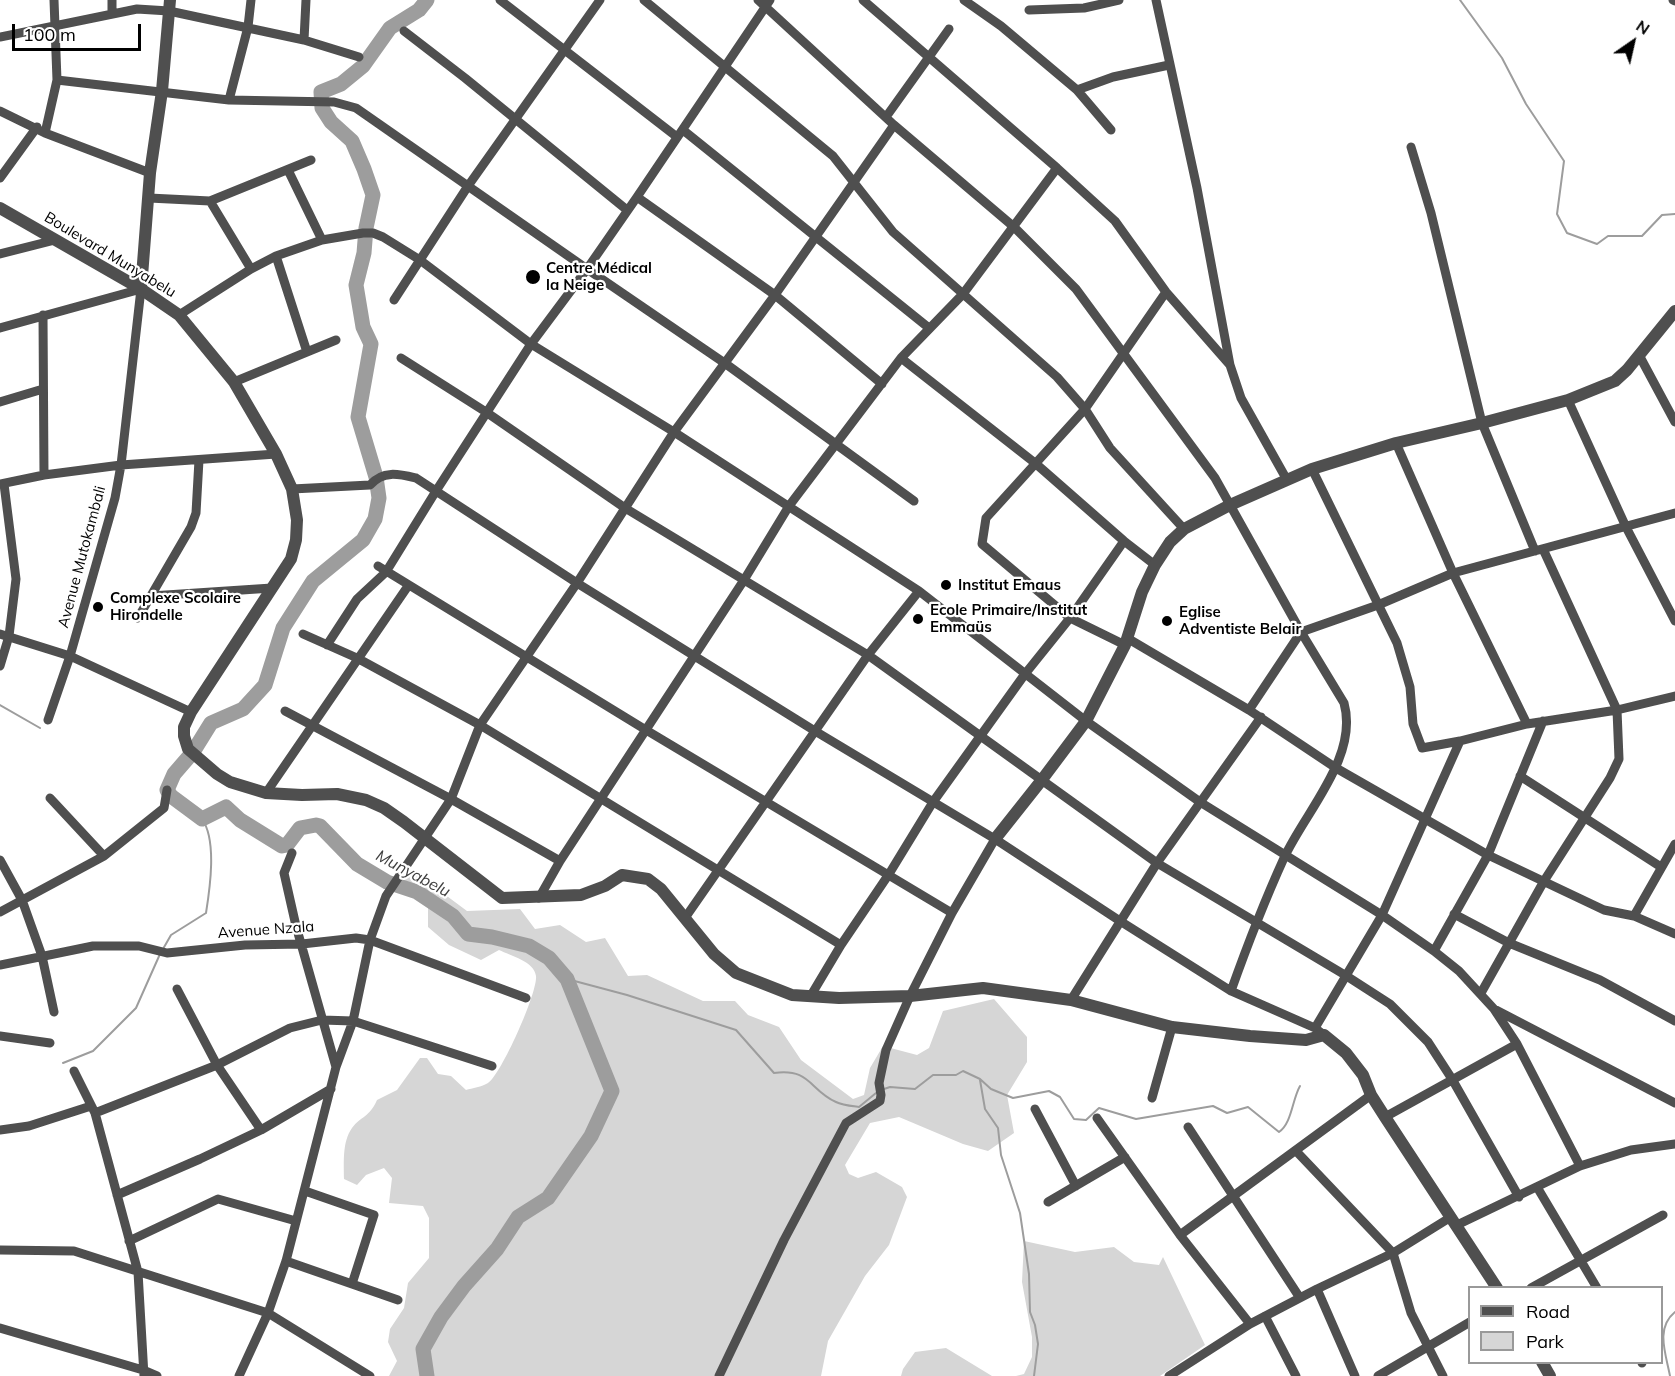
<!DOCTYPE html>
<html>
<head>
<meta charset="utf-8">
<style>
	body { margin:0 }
	#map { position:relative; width:1675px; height:1376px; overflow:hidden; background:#fff; font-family:Mulish,sans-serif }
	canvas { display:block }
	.legend { position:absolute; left:1468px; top:1286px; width:195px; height:78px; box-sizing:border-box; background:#fff; border:2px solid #999; margin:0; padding:8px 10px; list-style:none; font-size:18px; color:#000 }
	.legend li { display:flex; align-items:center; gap:12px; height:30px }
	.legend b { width:30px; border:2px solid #999 }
	.north { position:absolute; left:1603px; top:12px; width:60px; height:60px; -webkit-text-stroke:4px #fff; paint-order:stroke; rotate:34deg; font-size:16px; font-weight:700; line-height:24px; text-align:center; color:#000 }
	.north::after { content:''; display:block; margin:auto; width:21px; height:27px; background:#000; clip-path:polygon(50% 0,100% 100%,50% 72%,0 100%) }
	.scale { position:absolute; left:12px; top:24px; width:129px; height:27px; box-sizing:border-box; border:3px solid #000; border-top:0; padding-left:8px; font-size:18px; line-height:21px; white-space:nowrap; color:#000; -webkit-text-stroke:4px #fff; paint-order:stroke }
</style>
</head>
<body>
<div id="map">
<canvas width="1675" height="1376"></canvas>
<ul class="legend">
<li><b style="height:8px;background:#4f4f4f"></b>Road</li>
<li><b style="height:16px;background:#d6d6d6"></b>Park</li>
</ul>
<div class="north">N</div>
<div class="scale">100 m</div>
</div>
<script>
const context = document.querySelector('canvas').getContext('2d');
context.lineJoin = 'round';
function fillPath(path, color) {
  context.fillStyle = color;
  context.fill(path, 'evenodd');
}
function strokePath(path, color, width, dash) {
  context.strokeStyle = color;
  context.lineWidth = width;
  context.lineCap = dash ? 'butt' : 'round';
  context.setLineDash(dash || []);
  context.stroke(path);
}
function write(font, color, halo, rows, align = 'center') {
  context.font = font + ' Mulish,sans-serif';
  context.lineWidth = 4.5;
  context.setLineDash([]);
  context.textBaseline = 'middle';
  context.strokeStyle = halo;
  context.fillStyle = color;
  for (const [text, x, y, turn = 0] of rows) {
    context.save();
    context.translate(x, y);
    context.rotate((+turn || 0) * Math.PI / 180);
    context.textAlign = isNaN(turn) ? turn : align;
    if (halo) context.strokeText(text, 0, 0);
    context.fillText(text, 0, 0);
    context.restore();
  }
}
const green = new Path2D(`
	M412,870L467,911L520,909L535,929L560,925L586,942L605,938L628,976L647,975L703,1001H735L748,1015L779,1027L801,1060L853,1099L864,1095L870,1068L883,1046L917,1055L929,1048L943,1011L994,999L1027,1037V1062L1007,1095L1014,1133L988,1151L963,1144L899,1117L870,1123L845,1165L849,1174L858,1178L876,1172L902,1187L907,1197L889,1245L865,1276L828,1341L821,1376H389L397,1361L388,1342L390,1329L404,1308L408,1283L429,1258V1218L423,1206L389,1203L392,1178L384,1168L366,1175L357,1185L344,1179C344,1163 342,1142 352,1128C361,1116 369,1118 377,1100L397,1090L420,1058H427L438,1074L451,1076L466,1090C472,1088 482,1087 488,1083C501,1075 538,992 536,976C534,961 511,956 499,950L481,960L449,945L428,927V907L411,893L404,878Z
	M1024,1241L1075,1252L1114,1247L1134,1262L1159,1265L1163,1257L1205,1345L1160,1376H1016L1024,1374L1032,1357V1337L1022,1282Z
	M946,1348L992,1376H901L903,1369L915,1352Z`);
const stream = new Path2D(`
	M1460,0L1502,58L1526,104L1564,161L1557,214L1567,233L1597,244L1608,236H1642L1662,215L1675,214
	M0,705L40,728
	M163,949L171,935L206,913C210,888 217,840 202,819
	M567,979L627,995L736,1030L774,1073C811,1068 809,1090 836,1102C842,1105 852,1106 859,1107L876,1093
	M63,1063L93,1051L136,1008L160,954
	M980,1080L985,1109L998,1128L1001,1155L1020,1213L1029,1274L1030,1312L1035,1325L1038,1344L1034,1376
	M884,1089L890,1087L915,1089L933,1075H956L963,1071L980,1079L991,1089L1013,1098L1049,1091L1060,1097L1074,1119L1086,1120L1099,1108L1136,1119L1213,1106L1227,1113L1248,1107L1279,1132C1292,1123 1292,1100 1300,1086
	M1670,1376C1666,1354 1655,1328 1675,1312`);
const river = new Path2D(`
	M427,1376L423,1349L441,1317L464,1286L497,1249L518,1217L548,1198L591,1136L612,1091L567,979L549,958L529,946L492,937L468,934L453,916L417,892L387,882L357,864L320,826L316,825L300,828L287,845L282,846L240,820L226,807L202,819L171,796L167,790L174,774L193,752L211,723L243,709L265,685L283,628L313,581L363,540L375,519L379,498L376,477L358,417L371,344L363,327L356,285L364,253L366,228L373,195L364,169L352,141L331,122L322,108L321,92L341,84L363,66L390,28L419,10L427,0`);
const minor = new Path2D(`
	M112,0V14
	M500,0L677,137
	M644,0L833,156L893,232L1057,377L1085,409L1110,448L1184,529
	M758,0L894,125L1014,227L1076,289L1215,478L1301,632L1344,703C1359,757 1305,812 1284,858C1264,902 1247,946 1231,991
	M863,0L1057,168L1115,221L1166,292L1230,365
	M964,0L1001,26L1077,90L1111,130
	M1156,0L1197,188L1230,365L1241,398L1287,480
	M1673,0L1675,1
	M1029,10L1084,8L1119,0
	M404,31L465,78L627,210
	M0,37L137,9L169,11L304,40L359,57
	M304,40L306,0
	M57,80L229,100L334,102L356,108L587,269L726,364L914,501
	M1077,90L1113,77L1169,65
	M229,100L248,27L251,0
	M0,111L45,133L150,173
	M886,117L949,29
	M683,130L929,328
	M45,133L57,80L54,0
	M1411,147L1431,213L1482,423L1535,551
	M288,170L322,240
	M0,178L37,127
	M637,197L775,295L882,384
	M149,198L210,201L311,160
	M210,201L251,269
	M0,254L55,240
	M276,256L307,352
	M394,300L468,186L600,0
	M43,315L44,475
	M179,315L251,269L276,256L322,240L363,233H373L383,237L420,260L531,344L674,432L919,591L1086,721L1200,802L1382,915L1434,951L1459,971L1494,1009L1517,1044L1580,1166
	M0,328L141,289L121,465L115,498L70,656L48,720
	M1639,355L1675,422
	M401,358L486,412L625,508L868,655L1157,863L1345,975L1390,1004L1428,1042L1452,1079L1519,1197
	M901,358L1035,463L1124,541L1155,565
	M234,382L336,340
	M1568,400L1626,527L1675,621
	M0,402L43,389
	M1396,443L1453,573L1527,724
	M1312,469L1397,643L1410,687L1413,724L1422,748L1460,741L1527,724L1617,710L1675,696
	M0,484L44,475L121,465L276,454
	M292,489L370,485C383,470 399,474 416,478L577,583L815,731L995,839L1120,921L1231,991L1315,1028L1324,1035
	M378,566L646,730L952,913
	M151,596L272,588
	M138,618L191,527L196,513L199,460
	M0,634L70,656L191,712
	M303,634L357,658L480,725L841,945
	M1127,638L1249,710L1336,768L1488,855L1604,910L1634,916L1675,934
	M327,645L357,599L386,572L436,491L531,344L587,269L637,197L770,0
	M1125,645L1070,618L982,544L986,518L1085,409L1166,292
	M0,666L9,636L16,579L4,484
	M1249,710L1301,632L1378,605L1453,573L1675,513
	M285,711L451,799L560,861
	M1520,776L1661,867
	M266,793L408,586
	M50,798L104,856
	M292,853L284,873L296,926L336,1067
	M0,860L22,900L42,956L54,1012
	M539,898L560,861L744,580L789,506L901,358L963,294L1057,168
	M0,912L104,856L164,808L167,790
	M1454,914L1509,943L1600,980L1675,1021
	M1634,916L1675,844
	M685,918L868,655L919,591
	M1434,951L1488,855L1543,721
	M0,965L93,946H139L167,953L245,945L302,944L356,938L370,940L526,998
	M177,989L217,1065L261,1130
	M1481,993L1544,881L1610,778L1619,759L1617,710L1543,549
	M810,997L841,945L889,874L933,802L1025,674L1070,618L1124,541
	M1071,1000L1157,863L1261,717
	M1496,1010L1675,1103
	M1315,1028L1382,915L1460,741
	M0,1036L50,1043
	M74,1071L95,1113L138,1272L144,1376
	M1152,1098L1172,1027
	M1035,1109L1076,1186
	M95,1113L217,1065L290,1028L322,1020L353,1021L492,1066
	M1385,1117L1517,1044
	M1097,1118L1180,1235L1250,1324
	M1188,1127L1300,1298
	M0,1130L29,1126L91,1106
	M1296,1151L1393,1253L1411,1313L1443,1376
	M1537,1187L1597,1288
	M305,1191L374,1215L352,1284
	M117,1195L200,1159L261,1130L331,1089
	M1048,1202L1125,1157
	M1457,1225L1580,1166L1631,1150L1675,1144
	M1180,1235L1371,1095
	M129,1241L218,1199L296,1221
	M0,1250L74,1251L268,1313L370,1376
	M286,1261L398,1300
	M1531,1288L1663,1215
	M1317,1289L1355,1376
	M1265,1316L1296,1376
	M0,1328L143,1370L157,1376
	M1642,1362V1363
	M239,1376L268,1313L286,1261L336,1067L353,1021L370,940L386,896L451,799L480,725L577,583L674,432L775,295L894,125
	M719,1376L784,1240L846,1123L880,1101L881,1095L879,1083L886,1050L910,996L952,913L995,839
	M1169,1376L1250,1324L1317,1289L1393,1253L1451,1217
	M1378,1376L1470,1322`);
const tertiary = new Path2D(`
	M0,208L141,289L179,315L234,382L276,454L292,489L297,520L296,540L291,559L191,712L184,727V736L188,749L217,774L230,782L266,793L302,795L337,794L366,800L384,808L404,822L502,898L581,895L605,886L622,875L648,879L661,889L714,954L736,973L792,995L839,998L910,996L983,988L1071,1000L1172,1027L1250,1036L1306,1040L1324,1035L1346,1053L1363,1075L1371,1095L1385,1117L1497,1288
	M141,289L150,173L162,91L170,0
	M995,839L1041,781L1086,721L1125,645L1142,592L1155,565L1170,542L1184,529L1230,505L1312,469L1396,443L1482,423L1568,400L1615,381L1627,370L1675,311
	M1542,1362L1550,1376`);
const markers = [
	[533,277,8,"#000"],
	[946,585,6,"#000"],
	[98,607,6,"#000"],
	[918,619,6,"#000"],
	[1167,621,6,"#000"]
];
const streetNames = [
	["Boulevard Munyabelu",110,255,31],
	["Avenue Mutokambali",82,557,-75],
	["Avenue Nzala",266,930,-4]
];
const poiNames = [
	["Centre Médical",546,268],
	["la Neige",546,285],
	["Institut Emaus",958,585],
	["Complexe Scolaire",110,598],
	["Hirondelle",110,615],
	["Ecole Primaire/Institut",930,610],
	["Emmaüs",930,627],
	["Eglise",1179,612],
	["Adventiste Belair",1179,629]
];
const waterNames = [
	["Munyabelu",413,874,28]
];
fillPath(green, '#d6d6d6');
strokePath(stream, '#9d9d9d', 2);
strokePath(river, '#9d9d9d', 15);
strokePath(minor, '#4f4f4f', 9);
strokePath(tertiary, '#4f4f4f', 12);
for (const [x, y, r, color] of markers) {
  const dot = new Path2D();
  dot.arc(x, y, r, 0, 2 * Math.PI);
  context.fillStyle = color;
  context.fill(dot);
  strokePath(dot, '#fff', 2);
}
write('15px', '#000', '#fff', streetNames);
write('bold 15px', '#000', '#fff', poiNames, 'left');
write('italic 16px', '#3e3e3e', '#fff', waterNames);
</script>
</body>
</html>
